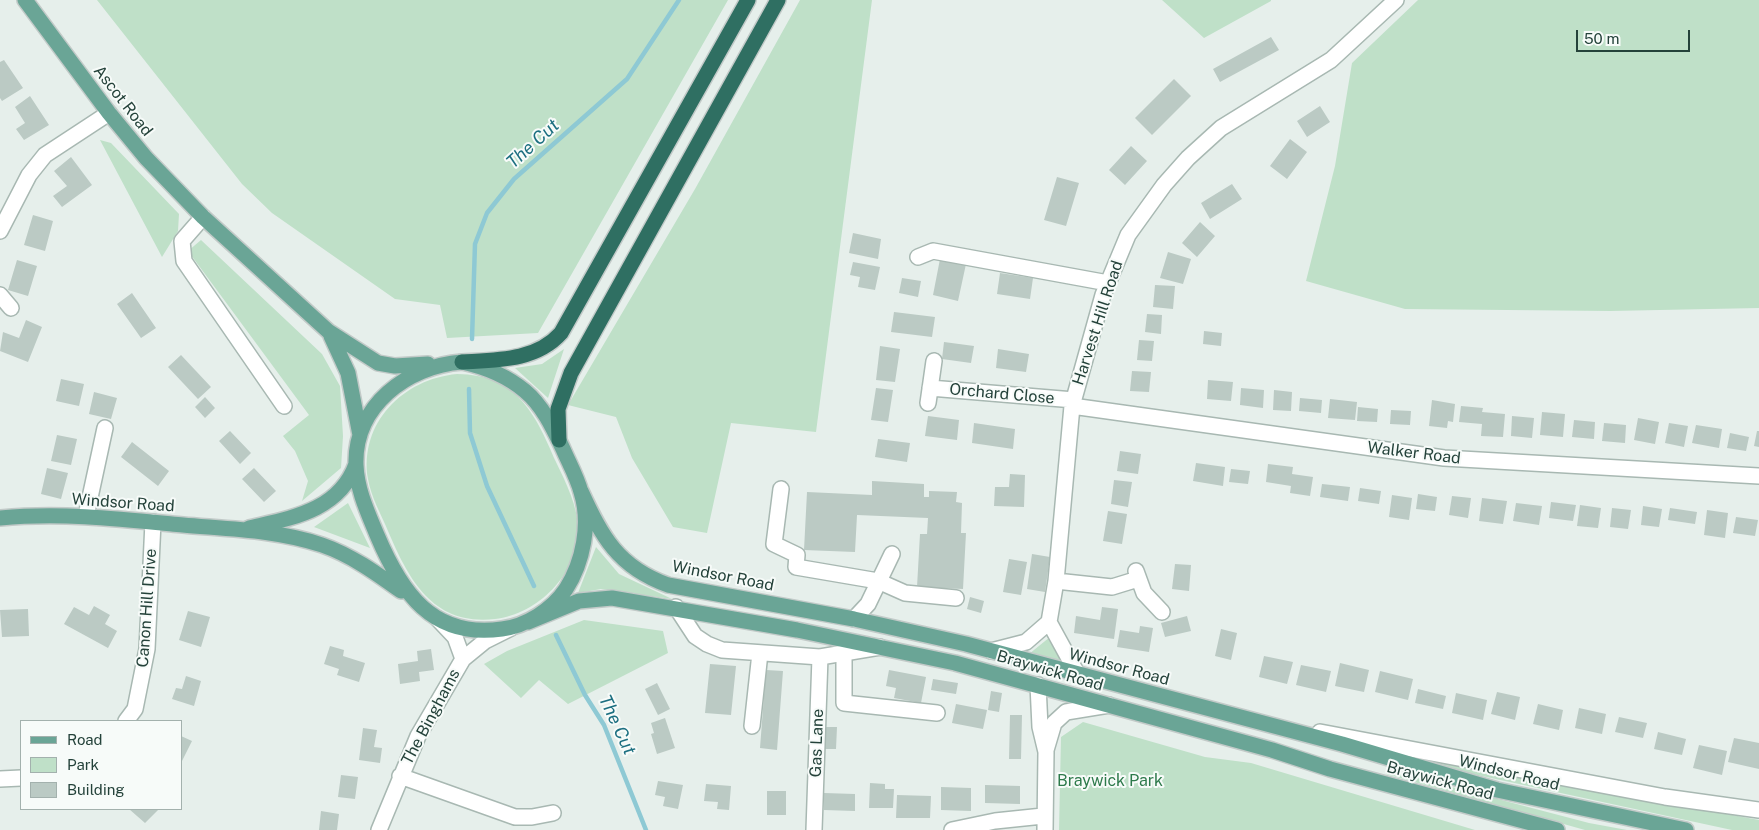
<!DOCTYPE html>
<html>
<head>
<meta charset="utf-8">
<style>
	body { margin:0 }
	#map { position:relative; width:1759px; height:830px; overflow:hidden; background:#e6efeb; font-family:"Public Sans",sans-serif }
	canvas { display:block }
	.legend { position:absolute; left:20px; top:720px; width:162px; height:90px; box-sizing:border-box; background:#f7fbf9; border:1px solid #a3b1ad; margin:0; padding:6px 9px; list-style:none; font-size:15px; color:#24423a }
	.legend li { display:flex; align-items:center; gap:10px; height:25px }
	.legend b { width:25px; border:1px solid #a3b1ad }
	.scale { position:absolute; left:1576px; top:30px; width:114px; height:22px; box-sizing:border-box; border:2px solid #24423a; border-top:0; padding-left:6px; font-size:15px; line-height:18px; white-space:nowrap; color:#24423a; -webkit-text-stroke:4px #f7fbf9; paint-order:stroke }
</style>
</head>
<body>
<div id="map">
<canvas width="1759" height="830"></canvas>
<ul class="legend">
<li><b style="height:6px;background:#6aa596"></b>Road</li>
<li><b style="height:14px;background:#bfe0c8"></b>Park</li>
<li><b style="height:14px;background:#bbcac4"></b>Building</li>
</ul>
<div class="scale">50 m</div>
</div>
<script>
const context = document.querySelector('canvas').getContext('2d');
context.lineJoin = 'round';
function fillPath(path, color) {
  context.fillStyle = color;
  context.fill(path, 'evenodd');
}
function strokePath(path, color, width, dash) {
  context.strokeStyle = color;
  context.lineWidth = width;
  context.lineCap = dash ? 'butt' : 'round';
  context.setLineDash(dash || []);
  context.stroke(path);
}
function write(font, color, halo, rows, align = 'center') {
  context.font = font + ' "Public Sans",sans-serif';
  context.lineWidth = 4;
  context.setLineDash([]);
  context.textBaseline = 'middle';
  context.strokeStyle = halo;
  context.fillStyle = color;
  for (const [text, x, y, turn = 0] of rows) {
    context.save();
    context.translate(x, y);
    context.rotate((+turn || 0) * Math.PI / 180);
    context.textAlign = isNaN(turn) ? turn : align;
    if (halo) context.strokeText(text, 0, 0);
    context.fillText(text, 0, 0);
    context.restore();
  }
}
const green = new Path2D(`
	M97,0H728L538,333L447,338L440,305L395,299L272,213L242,184Z
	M800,0H872L816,432L731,423L707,533L673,527L632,458L616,417L568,405L695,189Z
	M1162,0H1271V1L1204,38Z
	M1418,0H1759V308L1610,311L1405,309L1306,281L1335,166L1352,63Z
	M100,140L111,143L179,214L178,231L162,257Z
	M201,240L322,354L340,386L343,436L341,468L302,501L308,481L295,451L283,436L309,415L188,251Z
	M564,349L548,398L515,368L542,364Z
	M457,374C517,375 535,413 556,462C566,483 578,506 578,530C578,574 538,614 495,619C433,626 409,580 388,531C381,514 371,497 368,479C359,423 403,379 457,374Z
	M348,503L370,548L314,527Z
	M596,547L619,574L672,599L601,589L578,593Z
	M584,620L663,631L668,653L568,704L539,680L521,698L484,664L507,651Z
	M1050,637L1061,662L1029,654Z
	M1083,722L1205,757L1251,763L1475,830H1059L1061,737Z
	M1395,752L1759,820V830H1732L1394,757Z
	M1387,770L1589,823L1627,830H1585L1386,774Z`);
const stream = new Path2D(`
	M472,339L475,244L487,213L514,179L627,79L679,0
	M469,389L470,433L487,486L534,586
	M556,635L585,695L604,725L646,830`);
const building = new Path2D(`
	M1271,37L1279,50L1220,82L1213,69Z
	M4,60L23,88L2,101L0,98V62Z
	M1174,79L1191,96L1152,135L1135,118Z
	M30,96L49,125L24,140L16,129L25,123L15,107Z
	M1320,106L1330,122L1307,137L1297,121Z
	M1290,139L1307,152L1287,179L1270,166Z
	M1131,146L1147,161L1125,185L1109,170Z
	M71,157L92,185L62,207L53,196L67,186L54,171Z
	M1057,177L1079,183L1066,226L1044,220Z
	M1232,184L1242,199L1210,219L1201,203Z
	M33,215L53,221L45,251L24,245Z
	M1200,222L1215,236L1197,257L1182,243Z
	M853,233L881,239L878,259L849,253Z
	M1168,252L1191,259L1183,284L1160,278Z
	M940,259L966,264L958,301L933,295Z
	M17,260L37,266L28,296L8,290Z
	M853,262L880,267L875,290L858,287L860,277L850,275Z
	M1000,273L1033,278L1030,299L997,294Z
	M902,278L921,281L918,297L899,293Z
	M1155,285L1175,286L1173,309L1153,307Z
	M132,293L156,328L141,338L117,304Z
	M894,312L935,317L932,337L891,332Z
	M1147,314L1162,315L1161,334L1145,332Z
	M26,320L42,327L28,362L0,351L3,332L19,338Z
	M1204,331L1222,333L1221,346L1203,344Z
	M1139,340L1154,341L1152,361L1137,360Z
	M944,342L974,346L971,363L942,359Z
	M880,346L900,349L895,382L876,380Z
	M998,349L1029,354L1026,372L996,368Z
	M181,355L211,387L198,399L168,367Z
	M1132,371L1151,372L1149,392L1130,391Z
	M61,379L84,384L79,406L56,401Z
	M1208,380L1233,382L1231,401L1207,399Z
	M876,388L893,390L888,422L871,420Z
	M1241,388L1264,390L1263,408L1240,405Z
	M1274,390L1292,392L1291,411L1273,410Z
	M94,392L117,398L111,419L89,414Z
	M205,397L215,408L205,418L195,407Z
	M1300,398L1322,400L1321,413L1299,411Z
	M1330,399L1357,402L1355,420L1328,418Z
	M1432,400L1455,404L1453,422L1448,421L1447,428L1429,426Z
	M1461,406L1483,408L1482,412L1505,414L1503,437L1481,436L1482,424L1459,422Z
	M1358,407L1378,409L1377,422L1357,421Z
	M1391,410L1411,411L1410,425L1390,424Z
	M1542,412L1565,414L1563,437L1540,435Z
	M928,416L959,420L957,440L925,436Z
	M1512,416L1534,418L1532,438L1511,436Z
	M1638,418L1659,422L1655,444L1634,440Z
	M1574,420L1595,422L1594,439L1572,437Z
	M974,423L1015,429L1013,449L972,443Z
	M1604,423L1626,425L1625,443L1602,441Z
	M1669,423L1688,426L1684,447L1665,443Z
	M1696,425L1722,429L1719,448L1692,443Z
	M230,431L251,453L240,464L219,441Z
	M1757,431H1759V447L1754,446Z
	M1730,433L1749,437L1746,451L1727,448Z
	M57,435L77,439L71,465L51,461Z
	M878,439L910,443L907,462L875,457Z
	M132,442L169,471L158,486L121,457Z
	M1120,451L1141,454L1138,474L1117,471Z
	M1196,463L1225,467L1223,486L1193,481Z
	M1268,464L1293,467L1292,474L1313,477L1310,496L1290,493L1291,486L1266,482Z
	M47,468L68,473L61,499L41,494Z
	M254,468L276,491L264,502L242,479Z
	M1231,469L1250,471L1248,484L1229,482Z
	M1010,474L1025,475L1024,507L994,506L995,487H1009Z
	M1114,480L1132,482L1128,507L1111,504Z
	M872,481L924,484V497H929V491L957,492L956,502L962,503L961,533H966L963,589L917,587L920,534H927L928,518L857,515L855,552L804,550L807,492L872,495Z
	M1322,484L1350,487L1348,501L1320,497Z
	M1360,488L1381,491L1379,504L1358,501Z
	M1418,494L1437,497L1435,511L1416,509Z
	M1392,495L1412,498L1409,520L1389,517Z
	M1452,496L1471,498L1468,518L1449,515Z
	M1482,498L1507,501L1503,524L1479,521Z
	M1551,502L1576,505L1573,521L1549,518Z
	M1516,503L1542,506L1539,525L1513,521Z
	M1580,505L1601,508L1598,528L1577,526Z
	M1643,506L1662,509L1659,527L1641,525Z
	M1612,508L1631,510L1628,529L1610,527Z
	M1670,508L1697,512L1695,524L1668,520Z
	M1707,510L1728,513L1725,538L1704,535Z
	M1108,511L1127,514L1122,544L1103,541Z
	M1736,517L1758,520L1755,536L1733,533Z
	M1032,554L1050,557L1045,592L1027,589Z
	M1009,559L1027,562L1021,595L1003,592Z
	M1175,564L1191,565L1189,591L1172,589Z
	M970,597L984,601L981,613L967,609Z
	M94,606L110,615L105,624L117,631L108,648L64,624L74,607L89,615Z
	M1102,607L1118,609L1114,639L1074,633L1076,616L1100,620Z
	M28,609L29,636L2,637L0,610Z
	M188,611L210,617L201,647L179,640Z
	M1187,616L1191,631L1165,637L1161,623Z
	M1140,626L1153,628L1149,652L1117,647L1120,630L1139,633Z
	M1221,629L1237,633L1231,660L1215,656Z
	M330,646L344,650L343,656L365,663L359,682L337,675L339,669L324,664Z
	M431,649L434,670L419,672L420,681L400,684L398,664L418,661L417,651Z
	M1264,656L1293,662L1287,684L1259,677Z
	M1340,663L1369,670L1364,692L1335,686Z
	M710,664L736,666L731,715L705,713Z
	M1301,665L1331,671L1326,692L1296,685Z
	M766,670L783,671L777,750L760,748Z
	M889,670L926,677L921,703L894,698L896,688L886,686Z
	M1380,671L1413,679L1408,700L1375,692Z
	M186,676L201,681L194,706L172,699L176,688L182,689Z
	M933,679L958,683L956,694L931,690Z
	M657,683L670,709L658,715L645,689Z
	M1418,689L1446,696L1443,709L1415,703Z
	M991,691L1002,693L999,712L988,710Z
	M1497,692L1520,697L1515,720L1491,714Z
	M1456,693L1487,700L1483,720L1452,713Z
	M956,704L987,710L983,729L952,723Z
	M1538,704L1563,710L1559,730L1533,724Z
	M1579,708L1606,714L1602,734L1575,728Z
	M1010,715H1022L1021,759H1009Z
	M1619,717L1647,723L1643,738L1615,732Z
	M665,718L675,748L657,754L651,734L654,733L651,723Z
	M821,727H837L836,749H821Z
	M363,728L377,730L374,747L382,748L380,763L359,760Z
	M1658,732L1686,739L1682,755L1654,749Z
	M181,736L192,741L181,763Z
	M1734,738L1759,743V769L1728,762Z
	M1699,745L1727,751L1722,775L1693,768Z
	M341,775L358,777L355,799L338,797Z
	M658,781L683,785L678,809L663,806L665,797L655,795Z
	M870,783L885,784V789H894L893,808H869Z
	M706,784L731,786L729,810L717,809L718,802L704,801Z
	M985,785L1020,786V804L985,803Z
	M941,787L971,788V811L941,810Z
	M767,791H786V815H767Z
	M824,793L855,794V811L824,810Z
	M897,795L931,796L930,818H896Z
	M129,809H159L145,823Z
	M321,811L339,814L337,830H319Z`);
const minor = new Path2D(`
	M203,217L182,241L184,261L284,406
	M0,231L29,175L45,155L109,113
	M918,257L933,251L1108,283
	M0,295L11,308
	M930,388L1074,400
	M928,403L934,361
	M1072,406L1444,458L1759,476
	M781,489L774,544L797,555L796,567L878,581L905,593L956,598
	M86,516L105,428
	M1136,571L1144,593L1162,612
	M1056,581L1112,587L1138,579
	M676,607L695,636L707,644L722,650L820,657L880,647
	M438,619L455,637L463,659
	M854,619L868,604L892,554
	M991,651L1026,642L1049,622
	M844,654V703L937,713
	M1078,675L1049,622L1056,581L1072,406L1103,295L1128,235L1164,185L1188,158L1221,128L1331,60L1396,0
	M1038,685L1040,727L1046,752L1045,830
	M126,721L135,709L147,649L153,522
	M752,726L760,653
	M1320,732L1665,797L1759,810
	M1046,750L1054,723L1066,712L1109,705
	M400,776L515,817H532L553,813
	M0,779L21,778
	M379,830L418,736L463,659L485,641L511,628
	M814,830L820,657
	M952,830L995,821L1043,816`);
const major = new Path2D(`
	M25,0L109,113L146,158L203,217L328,331L378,363L395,366L428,364
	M331,336L348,373L360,435
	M462,362C485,367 507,376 525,391C543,406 553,428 563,449C569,463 577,477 581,492C591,524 583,562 566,589C552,610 526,626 502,629C432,639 401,592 377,535C368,513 357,490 356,465C354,406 407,366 462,362Z
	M581,491C602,537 618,567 668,585L854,619L966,644L1342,744L1497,790L1686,830
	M0,518C61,512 122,519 183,525C229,529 278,530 322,545C351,555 376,573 401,591
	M249,528C291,518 339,511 356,464
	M528,622L579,601L612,598L797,630L955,663L1272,750L1330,769L1557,830`);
const highway = new Path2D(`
	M462,362C497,360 536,361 561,333L748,0
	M559,440L558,409L571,373L778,0`);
const streetNames = [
	["Ascot Road",123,101,52],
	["Harvest Hill Road",1098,323,-72],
	["Orchard Close",1002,394,5],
	["Walker Road",1414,453,7],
	["Windsor Road",123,503,4],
	["Windsor Road",723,576,11],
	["Canon Hill Drive",147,608,-86],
	["Windsor Road",1119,667,15],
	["Braywick Road",1050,671,16],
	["The Binghams",431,717,-62],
	["Gas Lane",817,743,-88],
	["Windsor Road",1509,773,14],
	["Braywick Road",1440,781,15]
];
const parkNames = [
	["Braywick Park",1110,781]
];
const waterNames = [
	["The Cut",533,144,-42],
	["The Cut",617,725,65]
];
fillPath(green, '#bfe0c8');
strokePath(stream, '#8ec9d4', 4.5);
fillPath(building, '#bbcac4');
strokePath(minor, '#a8b8b2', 18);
strokePath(major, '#c2cac8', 18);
strokePath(highway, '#c2cac8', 18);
strokePath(minor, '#fff', 15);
strokePath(major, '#6aa596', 15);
strokePath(highway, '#2f6f62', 15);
write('16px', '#24423a', '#f7fbf9', streetNames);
write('16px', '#2d7a4b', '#f7fbf9', parkNames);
write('italic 18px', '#1c6f80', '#f7fbf9', waterNames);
</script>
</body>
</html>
